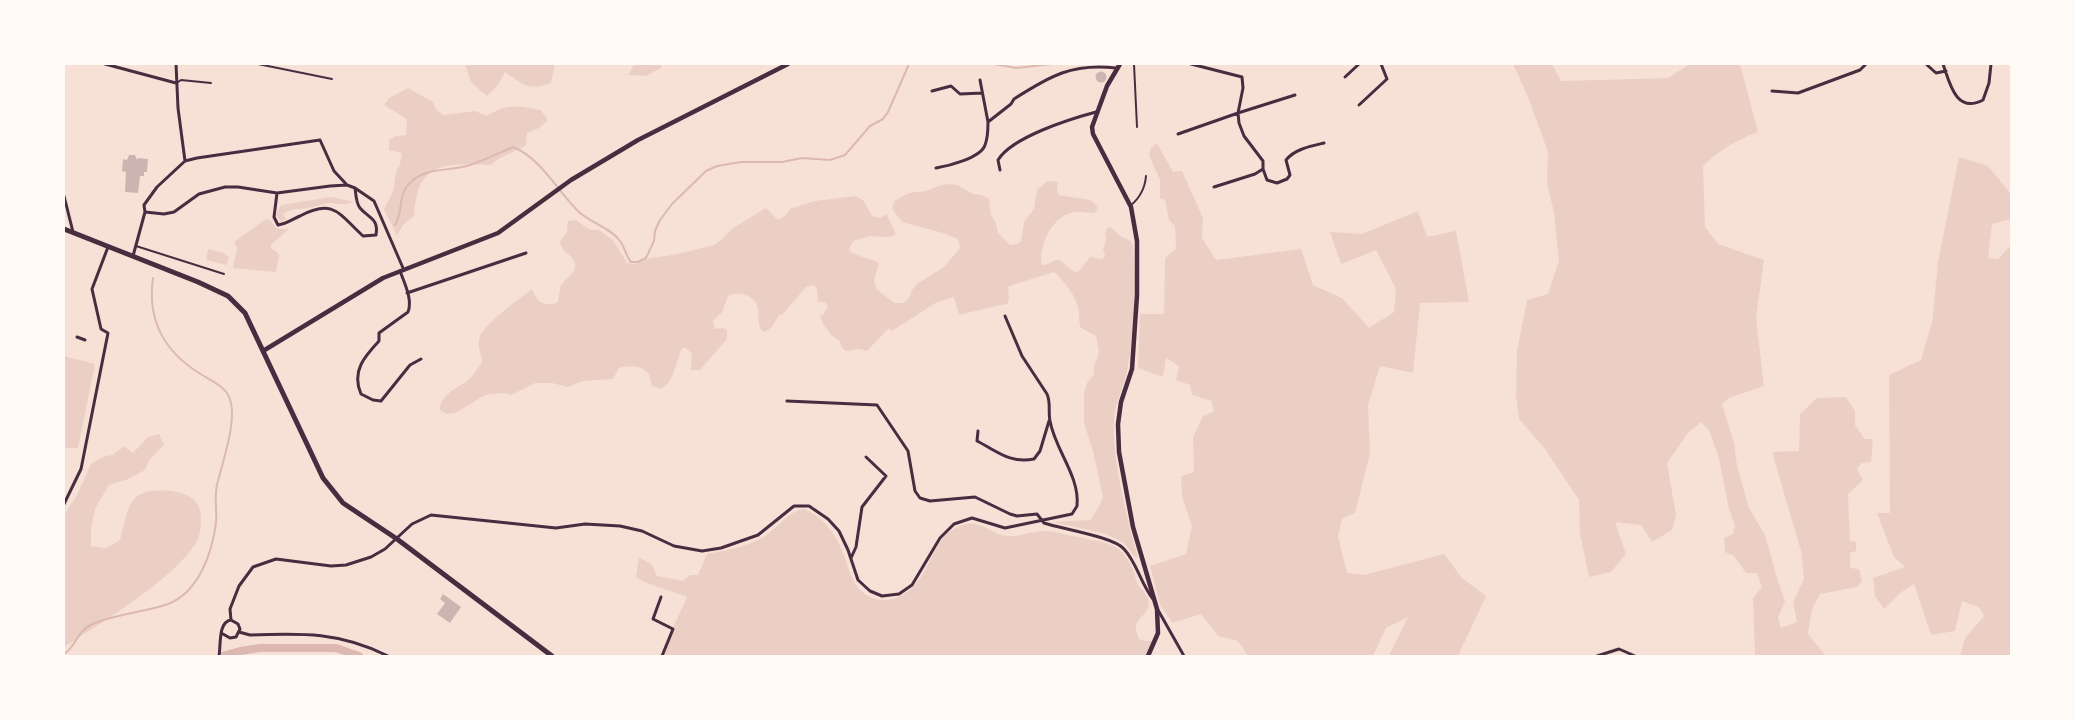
<!DOCTYPE html>
<html>
<head>
<meta charset="utf-8">
<style>
	body { margin:0 }
	#map { position:relative; width:2075px; height:720px; overflow:hidden; background:#f7e1d7; font-family:Manrope,sans-serif }
	canvas { display:block }
	.frame { position:absolute; inset:0; border:65px solid #fffaf5; pointer-events:none }
</style>
</head>
<body>
<div id="map">
<canvas width="2075" height="720"></canvas>
<div class="frame"></div>
</div>
<script>
const context = document.querySelector('canvas').getContext('2d');
context.lineJoin = 'round';
function fillPath(path, color) {
  context.fillStyle = color;
  context.fill(path, 'evenodd');
}
function strokePath(path, color, width, dash) {
  context.strokeStyle = color;
  context.lineWidth = width;
  context.lineCap = dash ? 'butt' : 'round';
  context.setLineDash(dash || []);
  context.stroke(path);
}
const green = new Path2D(`
	M465,64H555L551,83C528,91 523,85 505,72L498,85L487,96L471,82Z
	M634,64H662L661,68L646,76L628,75Z
	M1513,64H1552L1561,81L1668,78L1690,64H1740L1758,132C1736,140 1720,150 1703,166L1705,227L1718,244L1764,260L1756,318L1764,386L1729,398L1722,404L1734,443L1737,466L1749,508L1765,535L1778,581L1785,601L1778,618L1781,628L1797,622L1793,602L1804,579L1801,551L1772,452L1799,451L1800,414L1817,398L1846,397L1855,411V425L1865,439H1873L1871,462L1862,463L1857,469L1863,480L1848,494L1850,541L1856,542V551L1850,553V568L1859,569L1862,581L1857,587L1820,594L1812,609L1808,634L1826,656H1755L1753,598L1762,587L1757,573H1746L1734,556L1725,552L1724,538L1733,534L1735,526L1728,505L1719,458L1709,430L1701,422L1688,433L1667,463L1676,515L1672,530L1652,542L1641,525L1615,522L1626,554L1611,572L1589,577L1580,534L1579,500L1545,449L1519,419L1516,396L1517,350L1527,300L1548,294L1559,261L1554,212L1547,184L1548,152L1528,97Z
	M408,88L433,102L436,110L443,115L475,111L487,116C507,103 519,106 541,110L548,120L539,128L527,133L526,145C514,153 501,155 491,165C446,164 417,160 414,216L403,225L397,236L384,209L393,192L396,172L400,164L402,153L389,150V140L396,136L406,135L407,119L384,105L389,98Z
	M1157,143L1173,172L1182,171L1203,218L1202,238L1216,260L1301,249L1313,285L1342,298L1369,328L1394,312L1396,289L1376,250L1341,264L1330,232L1362,234L1418,211L1427,237L1456,231L1469,302L1420,303L1413,373L1380,366L1368,405L1370,453L1355,513L1342,519L1338,536L1347,573L1364,575L1444,554L1462,578L1486,596L1458,656H1389L1408,617L1386,628L1373,656H1248L1238,641L1218,636L1201,614L1172,623L1160,604L1150,566L1186,554L1192,526L1182,496L1181,476L1194,472L1193,438L1203,416L1214,411L1211,401L1192,395L1190,385L1176,380L1179,366L1166,358L1163,377L1138,368L1140,314H1164L1165,258L1176,249L1175,226L1169,220L1165,200L1160,198V180L1149,155L1151,148Z
	M1959,157L1988,166L2011,194V219L1992,224L1988,258L1998,259L2011,245V656H1960L1965,638L1984,616L1979,607L1962,601L1955,631L1931,635L1914,584L1900,593L1884,609L1875,596L1873,578L1905,567L1894,557L1877,513H1890L1889,375L1921,360L1932,322L1938,262Z
	M1054,181L1058,183L1057,191L1059,195L1091,200L1097,206V210L1094,213C1087,213 1080,211 1074,212C1051,217 1040,244 1041,264L1045,265C1049,264 1053,261 1057,260C1064,259 1067,271 1078,272L1090,257L1102,259L1105,256L1103,248L1106,240L1105,232L1107,228L1111,227L1120,236L1131,241L1133,245C1136,286 1135,331 1127,371C1124,387 1115,403 1114,419C1111,458 1128,520 1138,558L1134,556L1124,543L1106,534L1052,522L1090,520L1093,517L1103,498L1093,451L1084,423V392L1087,383L1094,374V366L1099,353L1096,336L1081,328C1078,321 1080,315 1078,308C1077,297 1062,279 1054,272L1012,285L1008,287L1009,300L1007,304L1001,305L959,315L954,297L937,302L892,331L889,328L867,351L859,349L846,351L842,348L839,340L832,336L823,324L820,316L824,314L828,307L826,303L818,301L817,289L814,285L806,287L783,314L779,315L772,327L765,332L761,330C757,321 760,311 756,302C747,294 739,291 728,296L722,312L713,321L715,329L723,328L727,330V339L700,370H691L692,354L686,348H682C676,361 674,384 660,389L652,386C651,382 650,376 648,373C642,365 627,365 619,368L613,379L583,381L568,387L552,383H535L511,395L502,393L485,395L455,413L446,414L439,409C443,394 454,389 467,381C473,376 478,368 482,362C482,354 477,347 479,339C483,324 519,299 532,289C537,302 543,307 557,303C559,298 559,294 560,288C563,278 580,273 574,261C569,252 563,254 560,242L567,232L568,221L576,220L590,230H599L613,240L627,263L635,264L650,258L673,255L714,245L721,240L733,228L766,208L778,220L785,216L790,209L814,201L856,196L864,201L872,216L880,218L887,214L896,235L887,237L870,236L853,241L849,250C858,258 869,257 879,263L874,280L876,289L895,303H903L909,298L912,290L917,284L944,267L960,248L958,239L943,233L902,222L892,209L894,201L909,193L926,191L941,185L949,184L958,185L973,194L982,195L989,199L991,216L996,223L998,233L1010,245L1018,244L1021,241L1024,222L1034,209L1037,190L1046,182Z
	M331,197L354,202C347,205 339,204 331,203C323,203 316,207 308,208C299,210 293,207 283,214L286,219L281,222L276,215L281,205Z
	M266,219L270,220L277,229H289L271,245V248L279,254L276,272L233,268L237,249L234,242Z
	M208,249L225,253V255L229,256L227,265L206,260Z
	M64,356L95,364L78,448H64Z
	M159,434L164,445L149,460L145,470L126,480L109,485L95,509L91,530V546L106,548L120,540C124,526 125,510 135,498C146,486 185,489 195,501C204,510 202,530 197,541C177,577 100,624 64,647V515L77,495L91,464L105,456L113,455L124,446L133,453L148,437Z
	M804,509C820,515 833,530 840,546C850,566 850,592 876,599C883,601 892,600 898,597C930,584 928,544 954,529C979,514 988,534 1007,536C1020,537 1032,531 1044,531C1055,531 1067,535 1078,537C1103,543 1120,540 1133,569C1135,573 1135,578 1137,583C1140,588 1146,593 1148,599C1153,613 1135,617 1136,628C1136,631 1138,636 1139,639L1144,641H1154L1146,656H660L687,597L644,582L636,577L639,557L652,565L657,576L683,581L690,575H698L707,554C724,551 744,547 760,539C777,531 785,512 804,509Z`);
const stream = new Path2D(`
	M994,64L1016,68L1052,64
	M395,225C403,213 398,196 408,185C424,166 449,172 470,165C485,160 499,153 513,147C541,158 558,192 579,212C591,223 611,228 620,241C625,248 626,256 631,262H638L646,258L654,241L655,231L660,220L672,204L706,171L717,166L741,162H782L802,158L830,160L845,155L870,126L883,119L888,112L909,64
	M64,654C77,646 76,630 95,623C118,614 145,612 168,604C199,592 212,553 216,523C217,513 215,503 216,493C216,485 219,478 221,470C226,451 239,411 227,393C221,384 208,379 199,373C164,351 147,320 153,278`);
const canal = new Path2D(`
	M222,656L240,651L260,648H336L359,656`);
const building = new Path2D(`
	M1095.5 77a5.5 5.5 0 1 1 11 0a5.5 5.5 0 1 1-11 0Z
	M129,155H135L137,160L138,158L148,159L147,172H144V176H140L138,193L125,192L126,172L122,171L123,159L127,160Z
	M443,594L461,607L450,623L437,614L445,603L440,599Z`);
const service = new Path2D(`
	M258,64L332,79
	M1134,64L1137,127
	M178,82L181,80L211,83
	M1130,206C1140,198 1145,188 1146,176
	M136,246L224,274`);
const minor = new Path2D(`
	M105,64L176,83
	M176,64L178,108L185,161
	M1926,64L1936,73L1946,71
	M1943,64C1950,84 1956,114 1983,100L1989,83L1991,64
	M1345,77L1359,64
	M980,80L988,122
	M932,91L951,86L960,94L982,93
	M1772,91L1798,93L1860,70L1866,64
	M1295,95L1238,113L1239,123L1244,136L1263,161V169L1267,180L1277,183L1287,179L1290,175L1286,160C1295,149 1311,146 1324,143
	M1359,105L1387,79L1381,64
	M1178,134L1238,113L1243,88L1242,77L1191,64
	M936,168C948,166 981,158 985,145C988,138 988,129 988,122L1011,104L1014,99C1050,76 1072,63 1116,68
	M1000,170L998,160C1012,137 1070,119 1096,112
	M1214,187L1255,174L1263,169
	M277,193L274,217L278,225C286,224 293,219 300,216C334,198 339,214 363,236L376,235C379,218 368,218 360,208C356,203 356,195 355,188
	M64,196L73,232
	M145,212L164,214L174,212L199,194L225,187H238L277,193L330,186L347,185L355,188L374,201L403,268
	M133,256L145,212L144,205L157,187L185,161L197,158L320,140L334,171L347,185
	M400,271C404,282 413,300 408,312L379,333V341C365,356 351,371 361,394L373,400L381,401L410,365L421,359
	M407,293L526,253
	M77,337L85,340
	M787,401L877,405L908,451L915,491L920,498L930,501L975,497L1010,514L1017,516L1037,514L1044,523C1062,529 1114,537 1124,549C1137,563 1141,584 1153,599
	M978,431L977,441C997,451 1010,464 1034,459L1040,451L1049,421
	M64,504L81,469L108,333L101,329L92,289L108,247
	M851,558L856,547L862,507L886,476L866,457
	M661,597L653,619L673,629L662,656
	M1158,610L1184,656
	M231,620L230,609L239,586L253,567L276,559L331,566L346,565L371,557L385,549L412,524L431,515L556,528L585,524L620,526L642,531L674,546L702,551L721,548L758,535L794,506H809L828,519L839,531L848,550L858,580L870,591L882,596L899,594L912,585L940,538L954,524L972,518L1005,528L1072,514L1077,506C1080,476 1055,450 1050,421C1048,411 1051,403 1047,394L1022,356L1005,316
	M239,632L250,635C303,633 340,632 388,656
	M219,656C221,644 218,622 231,620L238,624L240,629L236,637L230,638L223,634
	M1597,656L1619,649L1635,656`);
const tertiary = new Path2D(`
	M1120,64L1107,86L1092,127L1093,134L1131,207L1137,241V295L1132,369L1121,402L1118,424L1119,452L1133,527L1157,609L1158,633L1148,656`);
const secondary = new Path2D(`
	M263,351L383,278L498,233L571,180L638,140L788,64`);
const primary = new Path2D(`
	M64,229L198,282L228,296L245,313L323,478L343,503L397,539L552,656`);
fillPath(green, '#ebcfc5');
strokePath(stream, '#dcb8b0', 2);
strokePath(canal, '#dcb8b0', 8);
fillPath(building, '#ccb4b1');
strokePath(service, '#4a2c40', 2);
strokePath(minor, '#4a2c40', 3);
strokePath(tertiary, '#4a2c40', 4.5);
strokePath(secondary, '#4a2c40', 4.5);
strokePath(primary, '#4a2c40', 5);
</script>
</body>
</html>
